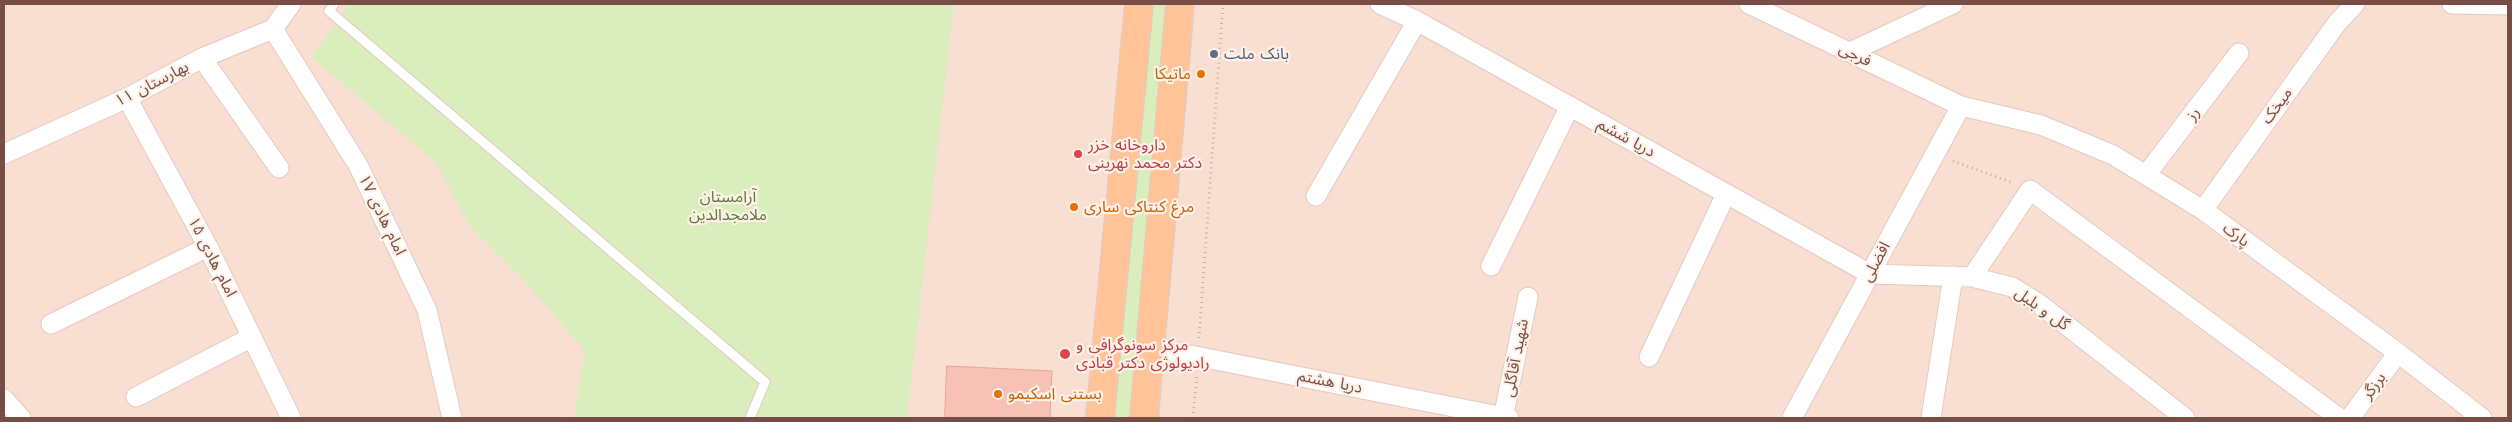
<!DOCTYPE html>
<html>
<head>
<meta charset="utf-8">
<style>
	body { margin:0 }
	#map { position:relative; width:2512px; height:422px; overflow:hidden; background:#feede0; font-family:"Work Sans",sans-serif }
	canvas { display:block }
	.frame { position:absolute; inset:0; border:5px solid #784d45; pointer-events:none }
</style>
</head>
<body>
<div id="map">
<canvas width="2512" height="422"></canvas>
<div class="frame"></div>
</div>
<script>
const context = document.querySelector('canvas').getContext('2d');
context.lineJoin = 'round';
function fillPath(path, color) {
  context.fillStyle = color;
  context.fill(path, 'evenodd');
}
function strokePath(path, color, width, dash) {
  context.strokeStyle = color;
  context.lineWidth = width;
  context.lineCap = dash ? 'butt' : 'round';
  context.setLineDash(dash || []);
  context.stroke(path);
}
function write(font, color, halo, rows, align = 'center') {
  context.font = font + ' "Work Sans","Noto Sans Arabic",sans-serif';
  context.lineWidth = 4.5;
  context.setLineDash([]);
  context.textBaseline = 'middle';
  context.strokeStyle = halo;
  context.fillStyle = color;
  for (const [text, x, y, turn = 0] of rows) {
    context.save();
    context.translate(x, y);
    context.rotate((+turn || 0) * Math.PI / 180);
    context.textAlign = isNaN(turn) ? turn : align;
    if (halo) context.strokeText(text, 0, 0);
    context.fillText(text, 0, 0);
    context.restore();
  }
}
const residential = new Path2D(`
	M4,4H2508V418H4Z`);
const green = new Path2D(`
	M349,4H954L907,418H574L585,351L530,287L470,227L436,163L312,57Z
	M1148,4H1175L1133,418H1112Z`);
const building = new Path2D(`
	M947,366L1052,371L1050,418H945Z`);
const path = new Path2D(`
	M1953,161L2013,183
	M1199,338L1223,4
	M1193,418L1197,374`);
const lane = new Path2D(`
	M334,4L329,11L765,382L750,418`);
const street = new Path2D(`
	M1380,4L1417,21L1870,274L1972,277L2012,287L2038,303L2185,418
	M1749,4L1961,106L2041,125L2113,155L2203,210L2398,353L2482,418
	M2452,4L2508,5
	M273,29L358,165L427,310L452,418
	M1850,52L1953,4
	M202,58L279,168
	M127,98L208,247L291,418
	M4,154L127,98L202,58L273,29L291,4
	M2146,175L2239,53
	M1316,196L1417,21
	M2203,210L2337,23L2355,4
	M1491,266L1570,106
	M1972,277L2030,190L2339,418
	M51,324L208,247
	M1150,347L1509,418
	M1649,357L1726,194
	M136,397L252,337
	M4,399L21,418
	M1503,418L1528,297
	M1792,418L1961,106
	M1931,418L1953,276
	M2350,418L2398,353`);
const primary = new Path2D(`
	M1100,418L1139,4
	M1144,418L1180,4`);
const markers = [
	[1214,54,5,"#5c6f8a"],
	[1201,74,5,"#e8710a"],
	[1078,154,5,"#e0444e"],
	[1074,207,5,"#e8710a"],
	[1065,354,6,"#e0444e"],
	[998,394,5,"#e8710a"]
];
const serviceNames = [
	["بانک ملت",1224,54]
];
const streetNames = [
	["فرجی",1855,55,26],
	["بهارستان ۱۱",152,84,-27],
	["میخک",2277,106,-54],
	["رز",2193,114,-53],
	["دریا ششم",1626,138,29],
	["امام هادی ۱۷",382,215,64],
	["پارک",2236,235,36],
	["امام هادی ۱۵",212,257,63],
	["افضلی",1876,262,-62],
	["گل و بلبل",2042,309,35],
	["شهید آقاگلی",1516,358,-79],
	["دریا هشتم",1330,382,11],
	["برزگر",2374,386,-53]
];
const foodNames = [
	["ماتیکا",1191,74,"right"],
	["مرغ کنتاکی ساری",1084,207],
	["بستنی اسکیمو",1008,394]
];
const healthNames = [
	["داروخانه خزر",1088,145],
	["دکتر محمد نهرینی",1088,163],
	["مركز سونوگرافی و",1076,345],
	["راديولوژی دكتر قبادی",1076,363]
];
const parkNames = [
	["آرامستان",728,197],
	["ملامجدالدین",728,215]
];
fillPath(residential, '#f9dfd1');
fillPath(green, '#daedbd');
fillPath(building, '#f7c2b5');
strokePath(building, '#eba394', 1);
strokePath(lane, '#e5c8be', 11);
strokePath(street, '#e5c8be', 21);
strokePath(primary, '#d9cdcb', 30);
strokePath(path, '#dba598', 3, [1, 4]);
strokePath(lane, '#fff', 9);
strokePath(street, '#fff', 19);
strokePath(primary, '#ffc397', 28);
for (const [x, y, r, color] of markers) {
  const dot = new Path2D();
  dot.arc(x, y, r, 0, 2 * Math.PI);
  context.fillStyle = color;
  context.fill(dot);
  strokePath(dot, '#fff2e9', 2);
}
write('16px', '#4e5e75', '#fff2e9', serviceNames, 'left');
write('16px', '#784d45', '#fff2e9', streetNames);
write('16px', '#c56008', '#fff2e9', foodNames, 'left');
write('16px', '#be3a42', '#fff2e9', healthNames, 'left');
write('16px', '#597939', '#fff2e9', parkNames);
</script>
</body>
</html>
